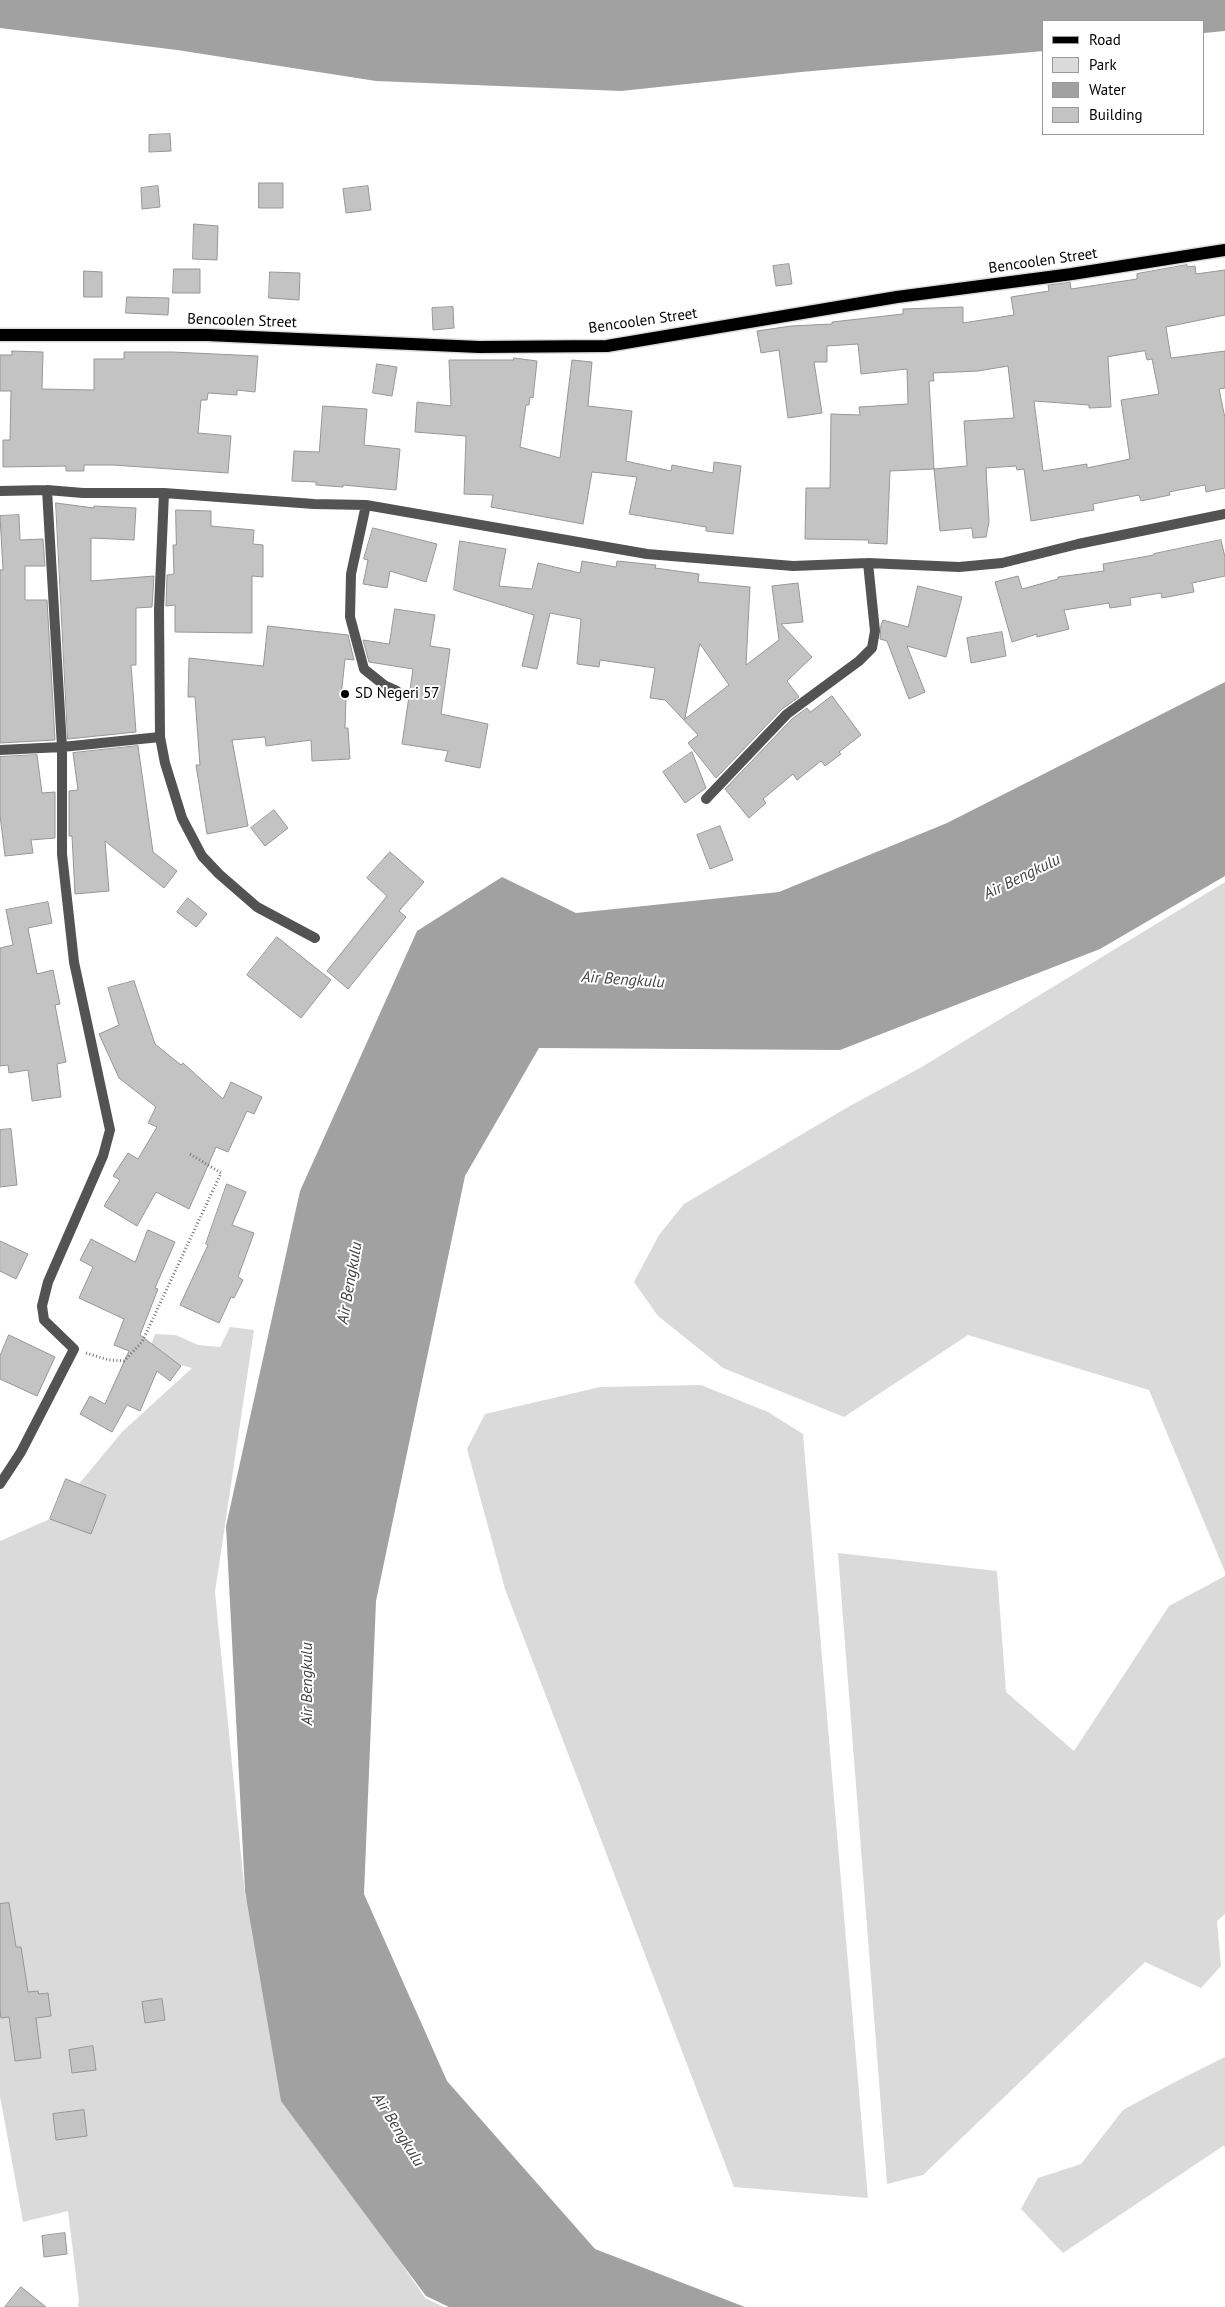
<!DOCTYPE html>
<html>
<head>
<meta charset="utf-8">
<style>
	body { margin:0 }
	#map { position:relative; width:1225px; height:2307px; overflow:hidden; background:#fff; font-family:"PT Sans",sans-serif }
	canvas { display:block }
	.legend { position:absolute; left:1042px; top:20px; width:162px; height:115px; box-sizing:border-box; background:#fff; border:1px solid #999; margin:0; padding:6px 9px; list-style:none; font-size:15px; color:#000 }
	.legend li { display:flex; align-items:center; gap:10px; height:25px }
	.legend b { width:25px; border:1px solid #999 }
</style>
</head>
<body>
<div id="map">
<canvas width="1225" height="2307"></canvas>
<ul class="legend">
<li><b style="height:6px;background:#000"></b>Road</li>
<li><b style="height:14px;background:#dadada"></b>Park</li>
<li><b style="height:14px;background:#a1a1a1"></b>Water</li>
<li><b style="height:14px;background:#c3c3c3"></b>Building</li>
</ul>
</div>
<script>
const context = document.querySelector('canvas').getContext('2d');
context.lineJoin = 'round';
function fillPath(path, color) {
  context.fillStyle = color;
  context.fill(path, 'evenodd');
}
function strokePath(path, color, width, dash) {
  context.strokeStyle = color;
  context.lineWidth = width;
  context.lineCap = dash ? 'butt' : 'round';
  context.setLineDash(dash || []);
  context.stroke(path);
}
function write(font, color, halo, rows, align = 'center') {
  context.font = font + ' "PT Sans",sans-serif';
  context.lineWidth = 4;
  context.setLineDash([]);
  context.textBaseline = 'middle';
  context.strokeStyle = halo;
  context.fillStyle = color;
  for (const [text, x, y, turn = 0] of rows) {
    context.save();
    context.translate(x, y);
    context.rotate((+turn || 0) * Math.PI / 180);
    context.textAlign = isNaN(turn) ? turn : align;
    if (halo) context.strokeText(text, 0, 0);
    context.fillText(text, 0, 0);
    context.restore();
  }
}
const green = new Path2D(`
	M1225,882V1572L1149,1390L968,1335L844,1417L723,1368L658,1316L634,1282L659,1235L684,1204L848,1107L920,1068Z
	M230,1327L254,1330L215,1592L245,1895L339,2172L425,2298L444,2307H78L79,2300L68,2211L23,2222L0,2096V1541L50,1519L122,1432L192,1368L165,1361L151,1345L155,1334L176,1335L198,1345L220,1347Z
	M701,1385L768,1412L803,1434L868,2198L734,2187L505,1589L467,1449L485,1414L600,1387Z
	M838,1553L997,1571L1006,1692L1074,1751L1169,1606L1225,1576V1914L1217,1921L1221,1966L1201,1988L1145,1962L923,2175L887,2184Z
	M1225,2057V2147L1223,2146L1063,2253L1021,2209L1038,2178L1081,2164L1123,2110L1173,2083Z`);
const water = new Path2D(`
	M0,0H1225V31L1204,33V21H1044V51L801,72L621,91L376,81L177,50L0,28Z
	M1225,682V876L1100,949L840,1050L539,1048L465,1176L376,1601L364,1894L447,2081L595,2249L745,2307H449L426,2296L281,2101L245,1891L226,1526L300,1191L417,931L502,877L576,913L779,892L947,823Z`);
const building = new Path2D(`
	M170,134L171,151L149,152V135Z
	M259,183H283V208H259Z
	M158,186L160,207L142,209L141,188Z
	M368,186L371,210L346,213L343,189Z
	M194,224L218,226L217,260L193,259Z
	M789,264L792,284L776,286L773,266Z
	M1187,265V267L1195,266L1196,274L1225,270V315L1166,327L1171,358L1225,351V388L1219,389L1225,418V488L1206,492L1205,485L1169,492L1170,495L1141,501L1139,495L1093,504L1094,510L1031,521L1024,469L1017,470L1016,466L986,468L989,522L986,537L973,538L972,528L940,531L934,469L967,466L964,421L1014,418L1008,366L978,371L933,373L934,381H929L934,469L890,471L887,544L868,543L869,540L805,539L806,488H830L831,414L860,415L859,407L908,404L907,369L861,374L858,344L827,346V362H814L822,413L788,418L779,350L761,353L757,331L791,326L832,324V322L903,314V309L963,307V323L1014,315L1011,297L1049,291L1048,285L1070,282L1071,289L1137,279V274ZM1145,351L1147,360L1152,359L1159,394L1121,400L1130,459L1087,468V464L1043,471L1034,401L1089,405V408L1111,407L1108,357Z
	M174,269H200V293H173Z
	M84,271L102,272V297H84Z
	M270,272L300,273L299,300L269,298Z
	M127,297L169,298L168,315L126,313Z
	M453,307L454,328L433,330L432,308Z
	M12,351L43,352L42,389L94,390V359H124V352H172L258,356L255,392L237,390V395L208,393L207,400H201L198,433L231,436L228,473L113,465H84V471H66V466L3,467V440H10L11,391H0V355H12Z
	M514,358L537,361L533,398L530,397L529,405H526L520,447L560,458L572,360L592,362L588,406L632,411L626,461L671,471L672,465L713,473L714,462L741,466L733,534L706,531V527L629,514L637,477L592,472L583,524L491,507L493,495L464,494L466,436L415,432L417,402L451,406L449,360H513Z
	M377,364L397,367L392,396L373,393Z
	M323,406L367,409L364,445L400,449L396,490L343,485V487L316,485V482L292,481L294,451L319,452Z
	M56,503L94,508V506L136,508L134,540L91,538V581L154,576L152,607L136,608V665H131L136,732L68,739Z
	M176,510L211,511V526L254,530L253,544L263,545V577L252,576V633L175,632V605L166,606L167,575L174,574L173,545H176Z
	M19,515L20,540L43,539L45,566H25V600H47L55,740L0,743V570H3L0,516Z
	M373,528L437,544L426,582L390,571L387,588L363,584L368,560L364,559Z
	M1221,540L1225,557V576L1192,583L1194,592L1162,598L1161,593L1130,598L1131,605L1110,608L1109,603L1064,610L1069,629L1037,637V634L1012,642L995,582L1018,576L1022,589L1058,579V577L1104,571L1103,564L1154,555V554Z
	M460,541L506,549L499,586L532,589L538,563L580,573L582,561L616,567L617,561L656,565L655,568L699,574L698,582L750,587L746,665L779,640L772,586L798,583L803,622L781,624L812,657L787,681L799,697L782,709L716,778L688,743L698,735L665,700L650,698L655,668L600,660L599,667L577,664L581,619L550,613L537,669L522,666L534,615L454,590ZM700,644L729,685L685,719Z
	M918,586L962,597L946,657L907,646L925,692L909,699L887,641L880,639L881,625L883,620L908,627Z
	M395,609L435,615L430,646L450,649L441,714L488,724L480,768L445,761L448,751L402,744L413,669L369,662L363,640L389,644Z
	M268,626L348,635L354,660L345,659L341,697H346L345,728H348L350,759L312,761L311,740L266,746L265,737L232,740L248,826L207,834L196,765H200L195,697H188L189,658L263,666Z
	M1002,632L1006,656L971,663L967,638Z
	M832,696L861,735L839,752L841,754L825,766L821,761L797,780L793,774L763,799L766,803L749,818L725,789L792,719L807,708L810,712Z
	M138,746L153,852L177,871L164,888L105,841L109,891L75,894L72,836H69V791L78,790L73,753Z
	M692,752L706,788L685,803L663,772Z
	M37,755L42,793L55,792V838L31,840L33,853L5,856L0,815V757Z
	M274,810L288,828L265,846L251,828Z
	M720,826L733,860L710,869L697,835Z
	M390,852L424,882L399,911L406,917L348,989L327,971L387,896L367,878Z
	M188,898L207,914L196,927L177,912Z
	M48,902L52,923L28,928L37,974L53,970L60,1004L55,1005L66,1062L57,1064L61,1097L32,1101L28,1070L9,1073L8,1065L0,1066V948L13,945L6,910Z
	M277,937L331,980L301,1018L247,975Z
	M134,981L155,1044L181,1065L183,1063L223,1099L231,1082L262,1097L254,1114L247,1111L228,1152L216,1147L189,1209L156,1192L137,1226L104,1206L120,1180L113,1176L128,1153L138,1159L157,1127L148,1123L156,1107L119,1078L99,1034L119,1025L108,988Z
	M11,1129L17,1185L0,1187V1130Z
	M227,1184L246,1192L232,1225L254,1233L238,1277L243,1280L234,1298L231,1297L219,1323L180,1305L208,1245L206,1244Z
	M148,1230L175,1242L155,1288L158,1289L140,1335L181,1366L170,1381L157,1371L140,1411L127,1405L112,1432L80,1414L90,1396L105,1404L129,1351L114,1345L124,1319L79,1298L93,1267L80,1260L91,1239L135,1262Z
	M0,1241L28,1254L16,1279L0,1271Z
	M9,1335L55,1357L37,1396L0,1379V1356Z
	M66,1479L106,1495L91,1534L50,1519Z
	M9,1903L16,1947H21L28,1992L38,1991L39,1994L48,1993L51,2016L36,2018L41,2058L15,2061L9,2017L1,2018L0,2010V1904Z
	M162,1999L165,2020L145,2023L142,2002Z
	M93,2046L96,2070L72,2073L69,2050Z
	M84,2110L87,2136L56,2140L53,2114Z
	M65,2233L67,2254L44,2257L42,2236Z
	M21,2287L46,2307H5Z`);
const path = new Path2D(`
	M86,1353L109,1360L124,1361L142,1342L221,1173L190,1154`);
const street = new Path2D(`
	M0,491L47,490L83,493H164L314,504L366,505L647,554L793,566L868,563L959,567L1002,563L1078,544L1225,514
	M164,493L159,609L160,737L165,763L182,818L202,856L219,874L257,907L315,938
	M366,505L351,574L350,617L364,669L384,685L397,691
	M0,750L62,747L160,737
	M706,799L787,714L859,661L872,648L875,631L868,563
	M0,1484L21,1452L74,1349L44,1320L42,1306L48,1282L103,1156L110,1130L74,962L62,854V747L47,490`);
const primary = new Path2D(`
	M0,335H207L479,347L607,346L897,297L1072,274L1225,250`);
const markers = [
	[345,694,5,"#000"]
];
const streetNames = [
	["Bencoolen Street",1043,261,-8],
	["Bencoolen Street",242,321,2],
	["Bencoolen Street",643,321,-8]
];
const poiNames = [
	["SD Negeri 57",355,694]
];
const waterNames = [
	["Air Bengkulu",1022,877,-26],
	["Air Bengkulu",623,980,4],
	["Air Bengkulu",350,1283,-80],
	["Air Bengkulu",307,1684,-90],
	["Air Bengkulu",398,2130,58]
];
fillPath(green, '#dadada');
fillPath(water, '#a1a1a1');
fillPath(building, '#c3c3c3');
strokePath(building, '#979797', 1);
strokePath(primary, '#dbdbdb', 15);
strokePath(path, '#757575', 3, [1, 2.5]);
strokePath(street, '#535353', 10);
strokePath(primary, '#000', 12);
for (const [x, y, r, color] of markers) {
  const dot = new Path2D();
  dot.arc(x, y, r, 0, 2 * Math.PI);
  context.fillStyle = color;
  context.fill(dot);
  strokePath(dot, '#fff', 2);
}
write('15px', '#000', '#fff', streetNames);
write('15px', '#000', '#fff', poiNames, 'left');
write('italic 16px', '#424242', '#fff', waterNames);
</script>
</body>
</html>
